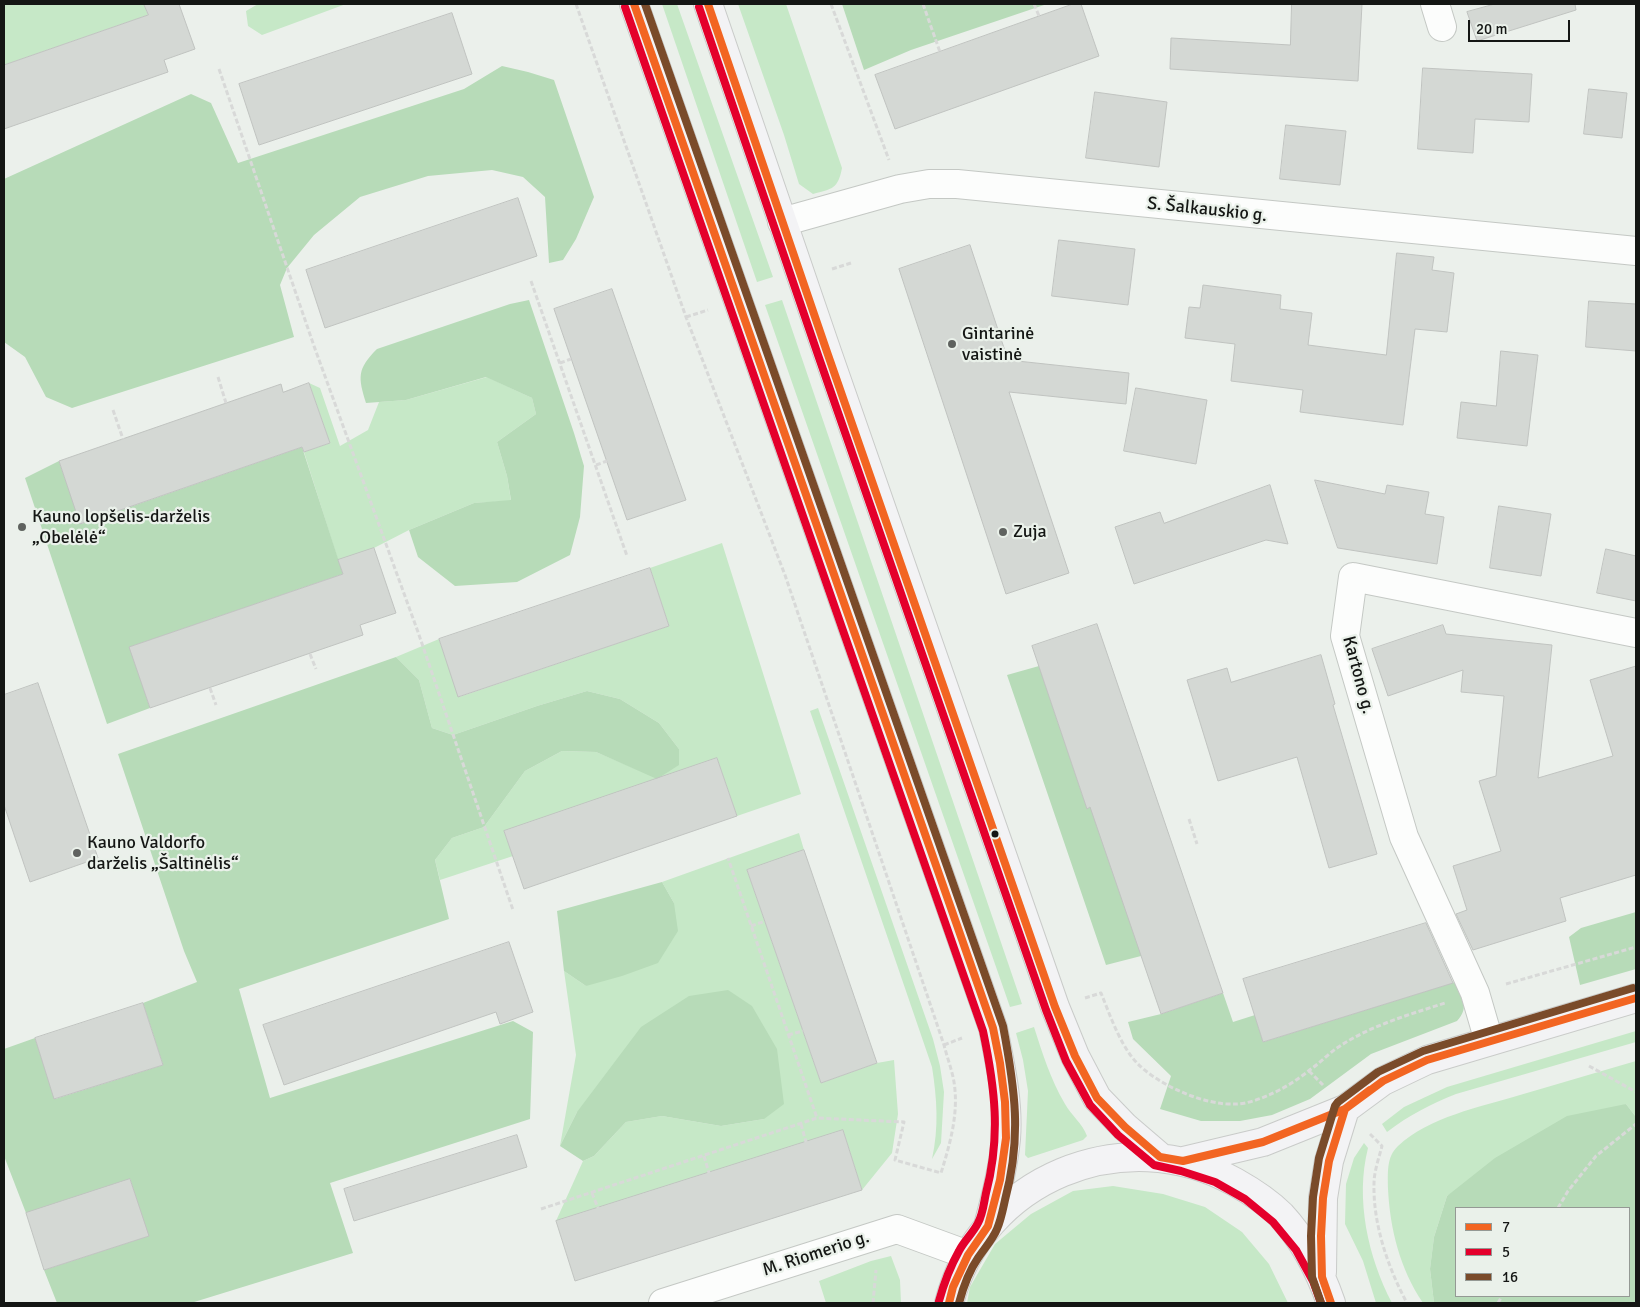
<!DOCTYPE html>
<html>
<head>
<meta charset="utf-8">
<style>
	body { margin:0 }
	#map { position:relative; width:1640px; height:1307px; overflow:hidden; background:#ebf0eb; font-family:Signika,sans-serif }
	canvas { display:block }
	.frame { position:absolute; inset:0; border:5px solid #141614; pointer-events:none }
	.legend { position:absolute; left:1455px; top:1207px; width:175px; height:90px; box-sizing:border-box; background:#eaf1ea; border:1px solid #949994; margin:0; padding:6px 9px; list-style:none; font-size:15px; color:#141614 }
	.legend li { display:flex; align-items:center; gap:10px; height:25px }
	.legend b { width:25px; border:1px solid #949994 }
	.scale { position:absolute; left:1468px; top:20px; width:102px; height:22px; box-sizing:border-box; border:2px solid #141614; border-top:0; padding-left:6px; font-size:15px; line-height:18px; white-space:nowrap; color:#141614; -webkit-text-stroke:4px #eaf1ea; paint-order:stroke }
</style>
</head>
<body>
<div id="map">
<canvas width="1640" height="1307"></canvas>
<div class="frame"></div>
<ul class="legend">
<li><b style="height:6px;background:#f26522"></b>7</li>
<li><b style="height:6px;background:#e4002b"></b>5</li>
<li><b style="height:6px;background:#7a4b2a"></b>16</li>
</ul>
<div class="scale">20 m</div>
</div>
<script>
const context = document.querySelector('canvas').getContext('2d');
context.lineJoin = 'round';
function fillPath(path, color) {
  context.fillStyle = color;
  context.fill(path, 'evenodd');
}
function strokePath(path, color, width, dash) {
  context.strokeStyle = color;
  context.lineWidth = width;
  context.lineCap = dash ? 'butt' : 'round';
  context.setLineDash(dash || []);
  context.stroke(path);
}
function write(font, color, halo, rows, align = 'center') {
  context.font = font + ' Signika,sans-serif';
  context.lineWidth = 4.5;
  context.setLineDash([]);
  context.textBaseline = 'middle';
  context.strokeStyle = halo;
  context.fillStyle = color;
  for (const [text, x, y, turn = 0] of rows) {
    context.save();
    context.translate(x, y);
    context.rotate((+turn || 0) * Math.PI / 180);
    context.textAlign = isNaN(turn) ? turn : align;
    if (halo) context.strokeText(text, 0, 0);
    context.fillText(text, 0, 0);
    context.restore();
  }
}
const green = new Path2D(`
	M4,4H144L148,15L4,65Z
	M258,4H346L262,35L248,26L246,11Z
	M662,4H677L773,277L757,282Z
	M738,4H786L842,168C838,189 832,189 813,194L799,184L784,135Z
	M782,300L1022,1004L1010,1007L765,305Z
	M487,377L532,398L536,414L497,442L507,476L511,501L474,503L409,530L374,548L338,560L304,452L330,443L309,383L320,388L340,446L368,430L379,402L406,400Z
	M722,543L801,794L737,816L717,758L504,831L513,856L440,880L435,860L452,838L484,827L525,771L562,751L596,752L657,778L679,749L659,723L620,699L587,691L537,706L453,735L432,728L419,680L396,657L439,639L459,697L669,626L650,568Z
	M818,708L933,1039L940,1066L944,1092L941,1143L932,1159C939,1127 937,1099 932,1067L810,711Z
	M799,833L804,850L747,870L821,1083L877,1063L894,1060L898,1114L892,1153L862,1190L843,1130L556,1221L583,1161L594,1156L626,1122L662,1116L721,1126L764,1119L577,1112L560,1146L576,1055L564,971L586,986L674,903L662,882Z
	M1034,1027C1043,1055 1050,1078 1065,1104C1071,1115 1083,1124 1087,1136L1083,1140L1028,1158L1025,1155L1028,1091L1023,1060L1016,1033Z
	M1636,1031V1042L1456,1094C1431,1104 1409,1115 1387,1132L1382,1124L1404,1107L1447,1087Z
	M1636,1061V1117L1626,1104L1447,1196L1434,1237L1430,1269L1434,1303H1423C1400,1269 1390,1229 1388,1189C1388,1174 1386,1157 1398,1146C1429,1117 1480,1107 1520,1095C1559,1084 1597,1072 1636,1061Z
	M1364,1143L1368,1148C1355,1199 1368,1257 1392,1303H1376L1363,1261L1345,1224L1346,1184L1354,1158Z
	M1113,1186L1163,1194L1205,1207L1242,1232L1269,1264L1288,1303H967L970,1287L995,1244L1031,1214L1073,1191Z
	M891,1256L900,1280L901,1303H826L819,1281L871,1261Z`);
const forest = new Path2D(`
	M842,4H1047L911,50L864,70Z
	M502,66L528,72L554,80L594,197L576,239L563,260L549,263L545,197L523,177L492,170L428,176L360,197L314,235L287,268L280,285L294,337L72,408L46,397L25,357L4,342V179L191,94L211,103L238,163L464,89Z
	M529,300L574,433L584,466L580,517L570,555L517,582L455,586L418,557L409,530L474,503L511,500L507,476L497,442L536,414L532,398L486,377L406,400L366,403C358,377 357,369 377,349L510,304Z
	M302,447L343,574L130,647L150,708L107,724L25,478L59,461L81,524Z
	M396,657L419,680L432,728L453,735L537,706L587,691L620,699L659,723L679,749V765L657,779L596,752L562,751L525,771L484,827L452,838L435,860L449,919L239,989L270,1098L513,1021L533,1032L530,1119L330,1183L353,1253L191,1303H57L44,1270L148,1236L130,1179L26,1213L4,1156V1049L35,1038L55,1099L163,1065L143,1003L197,982L184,951L118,754Z
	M1039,666L1087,808L1152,786L1141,956L1106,965L1007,675Z
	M662,882L674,903L678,931L658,963L622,976L586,986L564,971L557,911Z
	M1636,912V969L1580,985L1569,937L1581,928Z
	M1455,982C1462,998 1470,1007 1457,1021L1371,1054L1310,1099L1272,1115L1240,1121H1201L1160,1109L1171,1076L1133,1039L1128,1022L1161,1014L1223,993L1233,1022L1255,1015L1263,1042Z
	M728,990L752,1006L777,1049L784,1104L764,1119L721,1126L662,1116L626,1122L594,1156L583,1161L560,1146L577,1112L641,1027L689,996Z
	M1626,1104L1636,1117V1303H1434L1430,1269L1434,1237L1447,1196L1495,1158L1567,1116ZM1456,1208H1629V1296H1456Z`);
const building = new Path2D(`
	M144,4H179L195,49L164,60L168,72L4,129V65L148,15Z
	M1073,4H1081L1099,56L895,129L875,75Z
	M1292,4H1362L1358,81L1170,69L1171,38L1290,45Z
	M1495,4H1575L1576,10L1477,41L1467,12Z
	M452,13L472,74L259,145L239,84Z
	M1423,68L1532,74L1529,122L1475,119L1473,153L1418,149Z
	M1589,89L1627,93L1622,138L1584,134Z
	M1095,92L1167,102L1159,167L1086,158Z
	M1286,125L1346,131L1340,185L1280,179Z
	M518,198L537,256L325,328L306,270Z
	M1059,240L1135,249L1128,305L1052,296Z
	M970,245L1008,360L1129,373L1126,404L1009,392L1069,573L1006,594L899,269Z
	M1397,253L1434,257L1432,270L1454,273L1447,332L1415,329L1403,425L1300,412L1303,390L1231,381L1235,344L1185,338L1189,307L1200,308L1203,285L1281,295L1280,309L1312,313L1308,345L1386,355Z
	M612,289L686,500L627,520L554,309Z
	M1589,301L1636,304V351L1586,347Z
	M1501,351L1538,355L1527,446L1457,438L1461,402L1496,406Z
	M309,383L330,443L304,452L302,447L80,524L59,461L281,384L283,392Z
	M1136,388L1207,400L1196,464L1124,451Z
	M1315,480L1385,494L1387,485L1429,492L1425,514L1444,517L1437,564L1338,548Z
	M1270,485L1288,544L1266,540L1134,584L1115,527L1160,512L1164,523Z
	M1499,506L1551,514L1541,576L1490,568Z
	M374,548L396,613L360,625L363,635L150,708L129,647L343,574L338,560Z
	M1606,549L1636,556V601L1597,593Z
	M650,568L669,626L458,697L439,639Z
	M1097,624L1223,993L1161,1014L1090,807L1087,809L1032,646Z
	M1443,625L1446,634L1552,645L1538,778L1613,756L1590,680L1636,666V875L1560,898L1566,921L1473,950L1456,914L1467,910L1453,866L1501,851L1479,781L1496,776L1504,696L1461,692L1463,670L1388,696L1372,649Z
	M1321,655L1335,704L1333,705L1377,854L1329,868L1297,757L1218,781L1187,680L1227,668L1231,682Z
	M38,683L98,858L30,882L4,805V695Z
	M717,758L737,816L524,889L504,831Z
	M804,850L877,1063L821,1083L747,870Z
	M1426,923L1453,983L1263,1042L1243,979Z
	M509,942L533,1012L500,1024L496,1012L284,1085L263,1025Z
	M143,1003L163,1065L54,1099L35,1038Z
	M843,1130L862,1190L575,1281L556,1221Z
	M517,1135L527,1167L354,1221L344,1189Z
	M130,1179L149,1236L44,1270L26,1213Z`);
const path = new Path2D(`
	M576,4L686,317L785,575L944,1045C947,1057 952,1070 954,1082C959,1113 950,1144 941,1173L895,1160L904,1122L817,1118
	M831,4L889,160
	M923,4L940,52
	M1034,4L1039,16
	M219,69L314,346L418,632L513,910
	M832,269L851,263
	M531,281L627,556
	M686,317L708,310
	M560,363L571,359
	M218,377L226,403
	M113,410L123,439
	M596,465L607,461
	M310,654L316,669
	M210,688L216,705
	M1189,819L1197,844
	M751,926L765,921
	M1506,984L1636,947
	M1085,998L1101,993C1110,1015 1120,1045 1137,1063C1158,1085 1205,1106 1236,1104C1246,1104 1260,1099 1269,1095C1283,1089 1299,1079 1311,1069C1320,1063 1328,1054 1337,1048C1369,1026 1408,1015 1445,1003
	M788,1035L803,1031
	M944,1045L962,1038
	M1589,1066L1636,1092
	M1309,1071L1323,1085
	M801,1124L806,1142
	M1370,1134L1382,1146C1379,1158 1374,1171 1374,1184C1373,1224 1388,1268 1407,1303
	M704,1156L709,1173
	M592,1193L598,1208
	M1558,1208L1568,1191L1596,1156L1636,1124
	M541,1209L817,1118L728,858
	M873,1303L876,1270
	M1498,1303L1502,1296`);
const minor = new Path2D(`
	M1435,4L1442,27
	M782,222L900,189L929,184H957L1636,251
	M1489,1041L1475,993L1404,837L1345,636L1353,577L1636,633
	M663,1303L897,1229L968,1255`);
const major = new Path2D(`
	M634,4L993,1028C1000,1064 1009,1102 1006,1139C1003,1169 996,1197 988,1226
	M708,4L827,352L1055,1007L1075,1056L1097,1098L1125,1127L1160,1157
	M1183,1161L1263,1142L1345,1109L1383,1081L1427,1060L1636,998
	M1322,1272L1323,1198L1329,1161L1345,1109
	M949,1303C981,1178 1124,1120 1235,1182C1251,1191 1268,1202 1281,1215C1305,1241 1320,1271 1331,1303`);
const bus1 = new Path2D(`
	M634,4L993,1028L1000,1063L1005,1102L1006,1138L1000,1180L988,1226L968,1255L953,1287L949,1303
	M708,4L827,352L1055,1007L1075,1056L1097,1098L1125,1127L1160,1157L1183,1161L1263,1142L1345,1109L1383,1081L1427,1060L1636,998
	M1331,1303L1322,1277L1321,1236L1323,1198L1329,1161L1345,1109L1370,1090`);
const bus2 = new Path2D(`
	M625,7L983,1031C995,1088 1001,1136 986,1193C984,1202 983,1214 978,1223C973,1233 964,1241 959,1251C950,1267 944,1283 939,1301
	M699,7L818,355L1046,1010L1066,1061L1090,1105L1118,1135L1154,1165L1181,1171L1215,1182L1245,1199L1273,1222L1296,1250L1313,1281L1321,1303`);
const bus3 = new Path2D(`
	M645,4L1003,1026C1015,1089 1022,1137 1005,1200C1003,1209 1001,1220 997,1229C993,1239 984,1249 978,1258C969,1271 963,1288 959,1303
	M1321,1303L1312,1277L1311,1236L1313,1197L1319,1158L1335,1106L1338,1102L1378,1072L1423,1051L1633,988`);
const markers = [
	[952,344,5,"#5f625f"],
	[22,527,5,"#5f625f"],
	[1003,532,5,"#5f625f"],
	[995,834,4.5,"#141614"],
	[77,853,5,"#5f625f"]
];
const streetNames = [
	["S. Šalkauskio g.",1207,210,6],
	["Kartono g.",1358,675,75],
	["M. Riomerio g.",816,1254,-18]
];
const poiNames = [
	["Gintarinė",962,334],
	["vaistinė",962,355],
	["Kauno lopšelis-darželis",32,517],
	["„Obelėlė“",32,538],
	["Zuja",1013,532],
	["Kauno Valdorfo",87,843],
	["darželis „Šaltinėlis“",87,864]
];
fillPath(green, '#c6e8c7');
fillPath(forest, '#b7dbb8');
fillPath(building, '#d4d8d4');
strokePath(building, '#c0c3c0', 1);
strokePath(minor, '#c4c8c4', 30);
strokePath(major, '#c9cbc9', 30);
strokePath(path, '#d8d9d8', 3, [5, 2.5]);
strokePath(minor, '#fcfdfc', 28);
strokePath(major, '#f3f3f5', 28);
strokePath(bus1, '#f26522', 8);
strokePath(bus2, '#e4002b', 8);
strokePath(bus3, '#7a4b2a', 8);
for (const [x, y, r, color] of markers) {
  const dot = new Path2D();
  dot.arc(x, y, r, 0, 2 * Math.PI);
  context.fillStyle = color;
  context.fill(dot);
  strokePath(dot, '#eaf1ea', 2);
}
write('18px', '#141614', '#eaf1ea', streetNames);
write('18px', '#141614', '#eaf1ea', poiNames, 'left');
</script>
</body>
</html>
